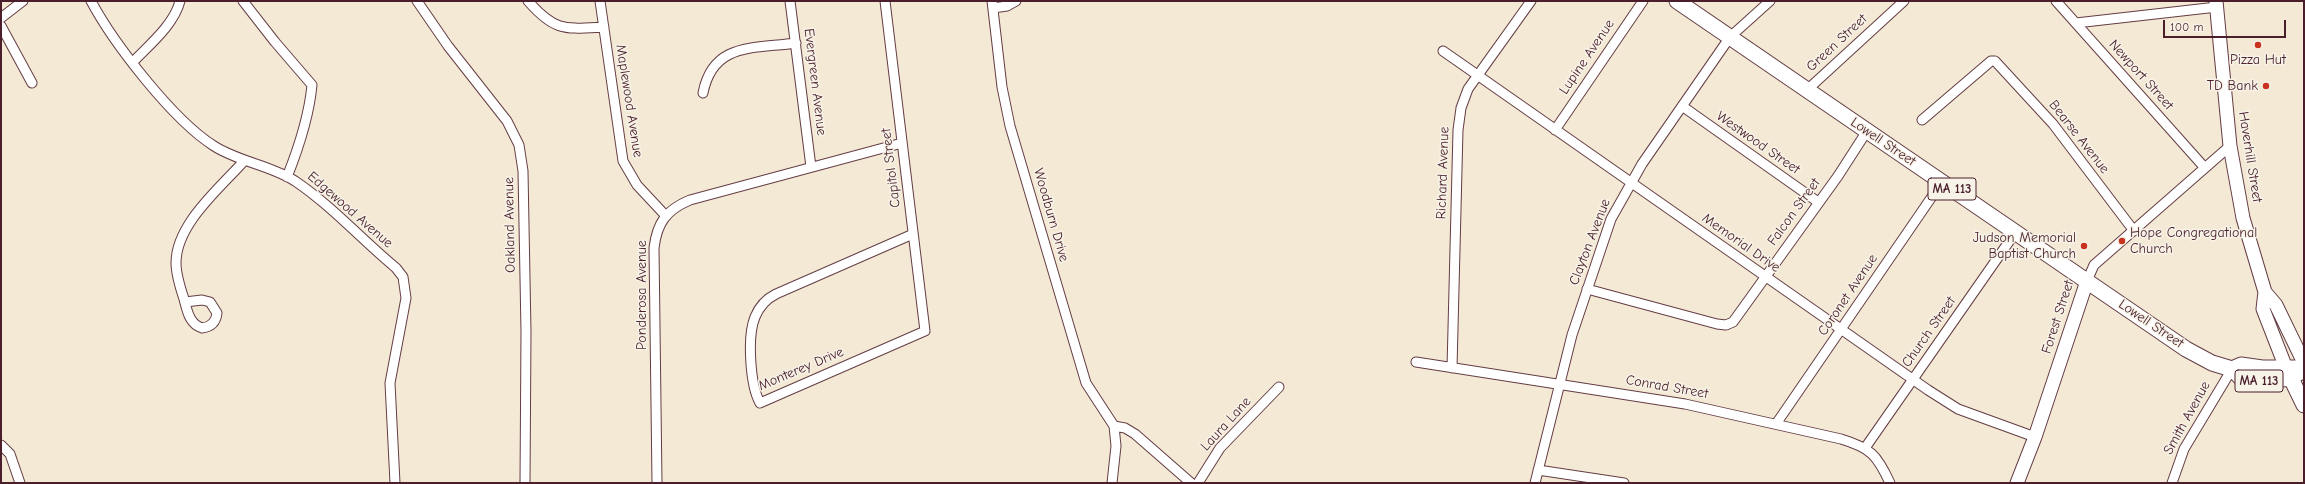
<!DOCTYPE html>
<html>
<head>
<meta charset="utf-8">
<style>
	body { margin:0 }
	#map { position:relative; width:2305px; height:484px; overflow:hidden; background:#f4e9d5; font-family:"Comic Neue",sans-serif }
	canvas { display:block }
	.frame { position:absolute; inset:0; border:2px solid #4a1f2b; pointer-events:none }
	.scale { position:absolute; left:2163px; top:20px; width:123px; height:18px; box-sizing:border-box; border:2px solid #4a1f2b; border-top:0; padding-left:5px; font-size:12px; line-height:14px; white-space:nowrap; color:#4a1f2b; -webkit-text-stroke:3px #f7f3e8; paint-order:stroke }
</style>
</head>
<body>
<div id="map">
<canvas width="2305" height="484"></canvas>
<div class="frame"></div>
<div class="scale">100 m</div>
</div>
<script>
const context = document.querySelector('canvas').getContext('2d');
context.lineJoin = 'round';
function strokePath(path, color, width, dash) {
  context.strokeStyle = color;
  context.lineWidth = width;
  context.lineCap = dash ? 'butt' : 'round';
  context.setLineDash(dash || []);
  context.stroke(path);
}
function write(font, color, halo, rows, align = 'center') {
  context.font = font + ' "Comic Neue",sans-serif';
  context.lineWidth = 3;
  context.setLineDash([]);
  context.textBaseline = 'middle';
  context.strokeStyle = halo;
  context.fillStyle = color;
  for (const [text, x, y, turn = 0] of rows) {
    context.save();
    context.translate(x, y);
    context.rotate((+turn || 0) * Math.PI / 180);
    context.textAlign = isNaN(turn) ? turn : align;
    if (halo) context.strokeText(text, 0, 0);
    context.fillText(text, 0, 0);
    context.restore();
  }
}
const street = new Path2D(`
	M91,1C114,44 173,120 214,146C239,162 270,165 295,181C332,206 362,240 396,268L403,277L406,298L390,383L395,483
	M243,1L275,42L312,85C309,117 299,147 287,177
	M417,1L448,46L507,121L519,145L523,171L526,332L525,483
	M528,1C555,32 565,29 604,27
	M600,1L623,161L637,185L665,215
	M790,1L811,167
	M885,1L925,331L760,403C750,385 747,336 755,317C759,307 766,299 776,294L913,234
	M992,1L1002,87L1010,126L1086,383L1114,426L1116,446L1112,483
	M2056,1L2205,168
	M993,8L1007,6L1016,1
	M1,18L23,1
	M2076,23L2217,7
	M1,26L32,83
	M1443,51L1928,390L1958,409L2035,437
	M133,62C149,45 174,25 180,1
	M1807,90L1904,1
	M703,93C713,42 754,49 796,43
	M1682,106L1818,202
	M1922,120L1991,61H1995L2053,124L2134,231
	M1555,130L1643,1
	M2087,281L2094,265L2230,146
	M1587,289L1717,324L1726,325L1733,322L1838,176L1867,131
	M185,302L202,300L210,302L217,313C216,322 211,327 202,328C189,324 187,310 184,299C180,287 176,275 176,263C176,224 220,188 244,161
	M1416,362L1685,404L1841,439C1871,448 1877,455 1890,483
	M1452,368L1458,130L1461,108L1468,89L1531,1
	M1776,424L1942,182
	M1114,426L1125,428L1135,434L1191,483
	M1,445L10,454L20,483
	M1865,448L2015,233
	M1538,470L1624,483
	M657,483L654,248C657,223 666,210 690,200L902,143
	M1198,483L1220,448L1279,387
	M1535,483L1572,335L1611,219L1642,164L1730,37L1770,1
	M2172,483L2184,449L2232,369`);
const secondary = new Path2D(`
	M2216,1L2230,146L2243,218L2265,292L2276,305L2304,363
	M2265,292L2263,309L2286,368
	M2017,483L2035,437L2087,281`);
const primary = new Path2D(`
	M1677,1L2186,349L2212,363L2232,369L2240,377L2252,380L2264,381L2290,378L2304,370
	M2232,369L2241,365L2262,368H2304
	M2287,370L2304,405`);
const markers = [
	[2258,45,4,"#c8321e"],
	[2266,86,4,"#c8321e"],
	[2122,241,4,"#c8321e"],
	[2084,246,4,"#c8321e"]
];
const shields = [
	[1952,189,48],
	[2259,381,48]
];
const shieldNames = [
	["MA 113",1952,189],
	["MA 113",2259,381]
];
const streetNames = [
	["Green Street",1837,43,-43],
	["Lupine Avenue",1587,57,-56],
	["Newport Street",2141,75,48],
	["Evergreen Avenue",815,82,83],
	["Maplewood Avenue",629,101,81],
	["Bearse Avenue",2079,137,52],
	["Lowell Street",1883,142,34],
	["Westwood Street",1758,143,35],
	["Haverhill Street",2250,157,81],
	["Capitol Street",891,168,-97],
	["Richard Avenue",1443,173,-88],
	["Edgewood Avenue",350,210,41],
	["Falcon Street",1794,212,-54],
	["Woodburn Drive",1051,215,74],
	["Oakland Avenue",510,225,-91],
	["Clayton Avenue",1590,242,-69],
	["Memorial Drive",1741,243,35],
	["Ponderosa Avenue",642,295,-90],
	["Coronet Avenue",1848,295,-56],
	["Forest Street",2058,317,-72],
	["Lowell Street",2151,324,34],
	["Church Street",1929,332,-55],
	["Monterey Drive",801,369,-23],
	["Conrad Street",1667,387,10],
	["Smith Avenue",2187,418,-61],
	["Laura Lane",1226,424,-48]
];
const poiNames = [
	["Pizza Hut",2258,60,"center"],
	["TD Bank",2258,86],
	["Hope Congregational",2130,233,"left"],
	["Church",2130,249,"left"],
	["Judson Memorial",2076,238],
	["Baptist Church",2076,254]
];
strokePath(street, '#643d44', 11);
strokePath(secondary, '#643d44', 15);
strokePath(primary, '#643d44', 17);
strokePath(street, '#fff', 9);
strokePath(secondary, '#fff', 13);
strokePath(primary, '#fff', 15);
for (const [x, y, r, color] of markers) {
  const dot = new Path2D();
  dot.arc(x, y, r, 0, 2 * Math.PI);
  context.fillStyle = color;
  context.fill(dot);
  strokePath(dot, '#f7f3e8', 1.5);
}
for (const [x, y, w] of shields) {
  const box = new Path2D();
  box.roundRect(x - w / 2, y - 11, w, 22, 3);
  context.fillStyle = '#f7f3e8';
  context.fill(box);
  strokePath(box, '#4a1f2b', 1);
}
write('bold 13px', '#4a1f2b', null, shieldNames);
write('14px', '#4a1f2b', '#f7f3e8', streetNames);
write('14px', '#4a1f2b', '#f7f3e8', poiNames, 'right');
</script>
</body>
</html>
